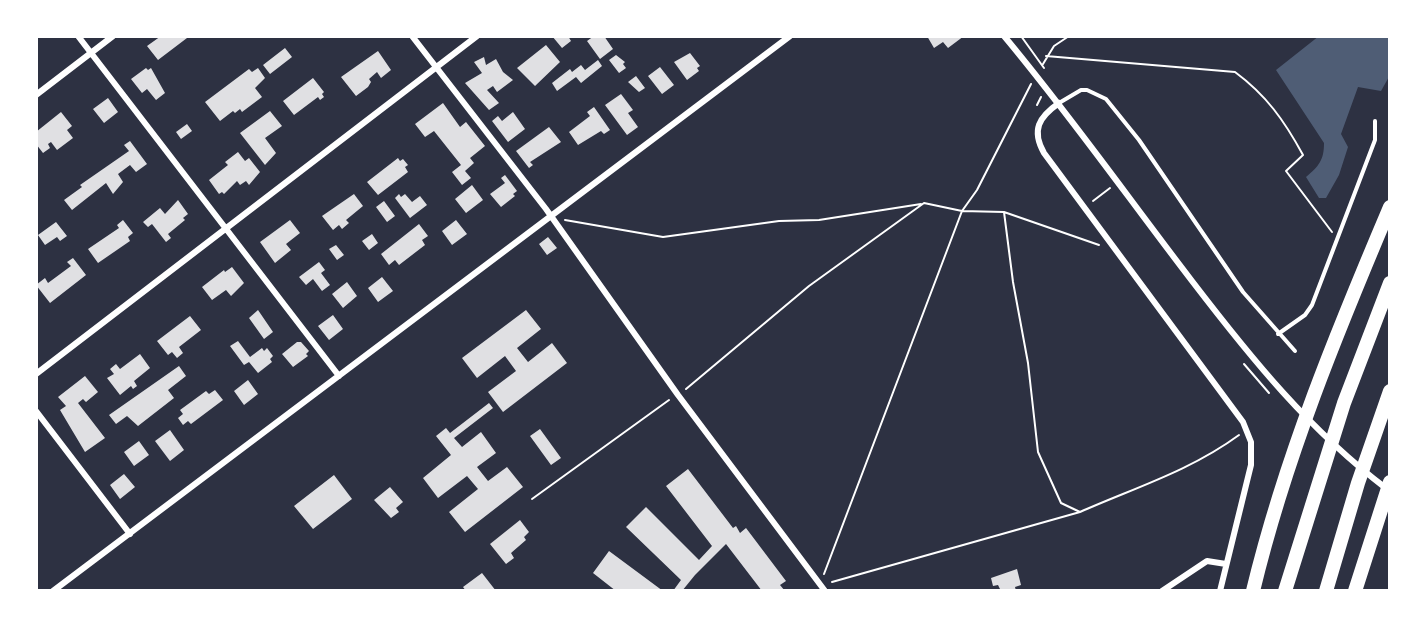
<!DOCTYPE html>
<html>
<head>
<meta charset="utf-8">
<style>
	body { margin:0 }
	#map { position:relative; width:1426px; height:627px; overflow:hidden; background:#2d3142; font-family:Signika,sans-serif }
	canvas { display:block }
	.frame { position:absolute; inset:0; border:38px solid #fff; pointer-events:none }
</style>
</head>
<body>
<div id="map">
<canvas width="1426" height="627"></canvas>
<div class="frame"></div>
</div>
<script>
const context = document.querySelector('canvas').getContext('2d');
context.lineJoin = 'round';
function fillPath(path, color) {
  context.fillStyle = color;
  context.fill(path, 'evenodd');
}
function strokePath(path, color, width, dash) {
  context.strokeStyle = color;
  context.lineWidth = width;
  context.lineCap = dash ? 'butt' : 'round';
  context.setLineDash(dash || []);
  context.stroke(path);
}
const water = new Path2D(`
	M1319,36H1390V75L1381,91L1358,87L1341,134L1348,147L1339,175L1326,198H1319L1306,177C1319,166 1324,160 1324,143L1276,70Z`);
const building = new Path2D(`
	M161,36H185L187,38L158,60L147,46Z
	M552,36H568L571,41L562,48Z
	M594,36H604L613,49L600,59L587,41Z
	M927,36H964L948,48L943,42L934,48Z
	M546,45L560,62L535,86L517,68Z
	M285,48L292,57L270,74L263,65Z
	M378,51L391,70L381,78L377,72L369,79L371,82L368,87L356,96L341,77Z
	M690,53L700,66L697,68L699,71L687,80L674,62Z
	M616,55L625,62L623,64L626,68L619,73L609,60Z
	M484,57L486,65L496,59L503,72L513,80L497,92L493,86L487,90L499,103L489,110L465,83L482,73L474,62Z
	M598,60L602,66L581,83L576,77L557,91L552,83L570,69L572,72L581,65L585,70Z
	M660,67L674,85L662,94L648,76Z
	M146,68L148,70L151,68L165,93L156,100L147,89L142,93L131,79Z
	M258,68L265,78L255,88L262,97L242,112L240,109L235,113L233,111L220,121L205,102L249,69L252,72Z
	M636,76L645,88L639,92L628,82Z
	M313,78L324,92L322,94L324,97L320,100L318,97L294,115L283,101Z
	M621,94L633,110L628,113L638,127L627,135L605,105Z
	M108,98L118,112L104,123L93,109Z
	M443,103L460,127L466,122L485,146L470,158L474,163L465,171L471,178L462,185L452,172L461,165L434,131L425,137L415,124Z
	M594,107L610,130L604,134L601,131L578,145L569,132L590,116L587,112Z
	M270,111L282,126L265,138L276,153L265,165L240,133Z
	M61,112L72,126L67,130L73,138L57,150L51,142L48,144L50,148L43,153L36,144V132Z
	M513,112L525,129L508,142L492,121L498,116L502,121Z
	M187,124L192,131L181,139L176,132Z
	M549,127L561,142L530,162L533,165L529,168L516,151Z
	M130,141L147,164L136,172L130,165L118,174L123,182L113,194L106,183L72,210L64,200L82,187L80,185L129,151L124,145Z
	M238,152L245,161L249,158L260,172L249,185L246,181L240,185L237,181L224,194L222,192L219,194L209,180L228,165L225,162Z
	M398,158L400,161L403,159L408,165L405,167L408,172L378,195L367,182Z
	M505,175L517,191L513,194L515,196L501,207L490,194L505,183L501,178Z
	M472,185L483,200L466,213L455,199Z
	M354,194L363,206L346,220L349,223L342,229L339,225L333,230L322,216Z
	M399,194L401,197L405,194L412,202L420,196L427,205L410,218L395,198Z
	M178,200L188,214L183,218L185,220L168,234L171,238L166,242L152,224L148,227L143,222L160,208L165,214Z
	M384,201L395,216L387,222L376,207Z
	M123,220L133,233L128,237L130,241L98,263L88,249L119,228L117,225Z
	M290,220L300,233L286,244L291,250L275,263L260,242Z
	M456,220L467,234L452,245L442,231Z
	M56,222L67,236L60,241L57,237L45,245L38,235Z
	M419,224L428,236L422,240L425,245L399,265L395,260L389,265L381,254Z
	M372,234L378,243L369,250L362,241Z
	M548,237L557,248L547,255L539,244Z
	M336,245L344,255L337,260L329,249Z
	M73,258L86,275L50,303L36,285L45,278L48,283L71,266L67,262Z
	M319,262L325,270L321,273L330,285L322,291L313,279L306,285L299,277Z
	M232,267L244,283L231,296L226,290L212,300L202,287L224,270L225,272Z
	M382,277L393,291L378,302L368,288Z
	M347,282L357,296L343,308L332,294Z
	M258,310L273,332L264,339L249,318Z
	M526,310L541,329L517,348L528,362L552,343L567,363L503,412L488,392L516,371L505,356L477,378L462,358Z
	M333,315L343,329L329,340L318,326Z
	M190,316L201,330L179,347L183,353L177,358L172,352L168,355L157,341Z
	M238,341L250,357L262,348L264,351L267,348L273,356L270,359L272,362L258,373L249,362L244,365L230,346Z
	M297,342H301L309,351L306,354L308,356L293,367L282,354Z
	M140,354L150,368L134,381L137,386L133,389L131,386L120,395L107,378L114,374L110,369L116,364L120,369Z
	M179,366L186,376L168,390L174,398L138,426L127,416L116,424L109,415Z
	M85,376L98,392L86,402L83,399L78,403L105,438L85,452L60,410L66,406L58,397Z
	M248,380L258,394L244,405L234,391Z
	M215,390L223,400L191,424L188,421L183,425L178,418L183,414L180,410L206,391L209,394Z
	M489,403L493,408L454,438L462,447L481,432L496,453L477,467L488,481L507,467L523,487L465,532L449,512L478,489L467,476L438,498L423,478L451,455L436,436L446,428L450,433Z
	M540,429L561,458L551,465L530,436Z
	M170,430L184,450L170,461L155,441Z
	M139,441L149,455L134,466L124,452Z
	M688,469L733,528L736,526L740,533L746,528L786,581L780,585L785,591H762L726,544L695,575L682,591H673L681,580L626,527L646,507L699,560L712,546L666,486Z
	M124,474L135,487L120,499L110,485Z
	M334,475L352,499L313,529L294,506Z
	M390,487L403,502L396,508L399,512L391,518L374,500Z
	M520,520L529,532L524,537L526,540L511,553L514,558L506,564L490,544Z
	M609,551L663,591H616L593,573Z
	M1017,569L1021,585L1015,587L1016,591H1001L998,585L993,586L991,578Z
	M482,573L496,591H466L463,587Z`);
const path = new Path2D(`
	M1021,36L1044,68
	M1046,56L1235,72C1266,95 1284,120 1303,155L1286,171L1332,232
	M1043,64L1054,46L1069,36
	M1037,105L1041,97
	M1093,201L1110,188
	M1004,212L1013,282L1028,363L1038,452L1061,503L1080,512C1134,488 1190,471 1239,435
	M565,220L663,237L779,221L819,220L921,204
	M1244,364L1269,393
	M686,389L809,286L924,203L962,211L977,190L1031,84
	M532,499L669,400
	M824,574L962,211L1004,212L1099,245
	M832,582L1080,512`);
const service = new Path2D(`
	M1059,103L1081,90H1087L1106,99L1139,140L1243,292L1295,351
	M1278,334L1305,315L1312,305L1375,140V121`);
const minor = new Path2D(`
	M78,36L339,376
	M412,36L546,209L678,395L825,591
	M1004,36C1070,115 1129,199 1192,281C1251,358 1309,430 1387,489
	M36,95L113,36
	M1059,103C1039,117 1031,130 1044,153L1243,422L1251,442V465L1220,591
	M36,374L477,36
	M36,411L130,534
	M53,591L790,36
	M1162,591L1207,561L1226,564`);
const motorway = new Path2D(`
	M1253,591C1285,458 1337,332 1390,207
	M1285,591L1344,403L1390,283
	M1326,591L1358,483L1390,391
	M1355,591L1390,482`);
fillPath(water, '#4f5d75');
fillPath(building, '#e0e0e3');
strokePath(path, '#fff', 2);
strokePath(service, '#fff', 4);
strokePath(minor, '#fff', 6);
strokePath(motorway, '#fff', 14);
</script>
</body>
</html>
